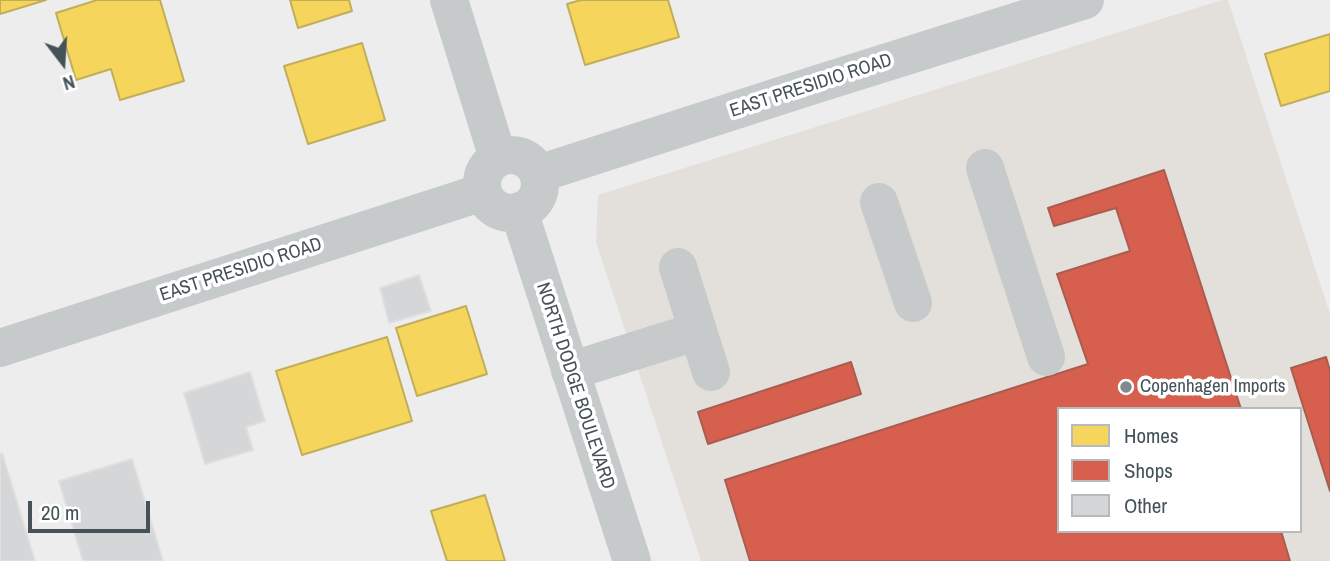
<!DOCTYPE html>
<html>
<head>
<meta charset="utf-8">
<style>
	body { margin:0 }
	#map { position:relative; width:1330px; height:561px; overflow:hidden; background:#eeeded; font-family:"Archivo Narrow",sans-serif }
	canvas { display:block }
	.legend { position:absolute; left:1057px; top:407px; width:245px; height:126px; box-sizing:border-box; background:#fff; border:2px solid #b5babd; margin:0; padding:9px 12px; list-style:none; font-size:21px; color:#455359 }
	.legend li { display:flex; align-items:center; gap:14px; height:35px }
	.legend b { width:35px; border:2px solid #b5babd }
	.north { position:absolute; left:28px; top:28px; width:70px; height:70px; -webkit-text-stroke:5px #fff; paint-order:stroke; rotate:163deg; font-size:19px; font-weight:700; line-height:28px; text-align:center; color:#455359 }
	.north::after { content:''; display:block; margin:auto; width:24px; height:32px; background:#455359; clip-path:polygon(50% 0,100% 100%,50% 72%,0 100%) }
	.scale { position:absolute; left:28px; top:501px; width:122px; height:32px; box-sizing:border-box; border:4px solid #455359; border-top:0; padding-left:9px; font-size:21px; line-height:24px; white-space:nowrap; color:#455359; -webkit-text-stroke:5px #fff; paint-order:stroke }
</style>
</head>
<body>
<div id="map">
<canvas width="1330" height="561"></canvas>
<ul class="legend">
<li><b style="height:19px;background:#f6d55c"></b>Homes</li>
<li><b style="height:19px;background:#d6604d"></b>Shops</li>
<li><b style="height:19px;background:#d5d6d7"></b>Other</li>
</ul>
<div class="north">N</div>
<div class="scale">20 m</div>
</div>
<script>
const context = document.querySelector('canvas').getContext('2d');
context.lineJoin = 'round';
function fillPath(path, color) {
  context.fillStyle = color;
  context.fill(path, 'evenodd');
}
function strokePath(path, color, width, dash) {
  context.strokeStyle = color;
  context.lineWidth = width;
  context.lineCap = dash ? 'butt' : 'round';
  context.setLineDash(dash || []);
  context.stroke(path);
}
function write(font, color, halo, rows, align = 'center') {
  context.font = font + ' "Archivo Narrow",sans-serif';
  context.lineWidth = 7;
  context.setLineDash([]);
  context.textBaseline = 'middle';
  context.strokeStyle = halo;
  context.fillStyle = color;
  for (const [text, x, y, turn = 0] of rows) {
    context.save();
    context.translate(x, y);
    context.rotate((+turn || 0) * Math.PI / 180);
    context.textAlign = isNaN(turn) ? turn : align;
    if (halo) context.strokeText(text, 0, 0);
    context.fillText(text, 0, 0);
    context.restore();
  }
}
const commercial = new Path2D(`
	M1222,0H1228L1330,314V561H701L596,242L598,195ZM1059,409H1300V531H1059Z`);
const homes = new Path2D(`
	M0,0H46L0,14Z
	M97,0H160L184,81L120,100L111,69L76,80L56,13Z
	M290,0H349L352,11L298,28Z
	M581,0H668L679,37L585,65L567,4Z
	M1330,34V91L1281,106L1265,54Z
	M362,43L385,120L308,144L284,66Z
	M466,306L487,374L417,396L396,328Z
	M387,337L412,421L302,455L276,371Z
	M485,495L505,561H447L431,511Z`);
const shops = new Path2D(`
	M1164,170L1241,409H1059V531H1281L1290,561H750L725,480L1088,364L1057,274L1130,251L1116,208L1054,226L1048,208Z
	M1326,357L1330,371V491L1291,368Z
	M851,362L861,394L708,444L698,412Z`);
const building = new Path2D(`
	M419,275L431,311L389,323L380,288Z
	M250,372L265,421L246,427L253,450L205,464L184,393Z
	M2,453L35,561H0V454Z
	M132,459L163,561H83L59,481Z`);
const minor = new Path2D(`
	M449,0L498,158
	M482 184a29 29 0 1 1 58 0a29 29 0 1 1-58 0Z
	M985,168L1046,357
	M538,174L811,86L1085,0
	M879,202L913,303
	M519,211L632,561
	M698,331L711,372
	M0,348L483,192
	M570,371L698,331L678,267`);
const markers = [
	[1126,387,7,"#80898d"]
];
const streetNames = [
	["EAST PRESIDIO ROAD",811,86,-18],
	["EAST PRESIDIO ROAD",241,270,-18],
	["NORTH DODGE BOULEVARD",575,386,72]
];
const poiNames = [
	["Copenhagen Imports",1140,387]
];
fillPath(commercial, '#e3dfda');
fillPath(homes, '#f6d55c');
strokePath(homes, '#c1ae5b', 2);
fillPath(shops, '#d6604d');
strokePath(shops, '#aa5c51', 2);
fillPath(building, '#d5d6d7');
strokePath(building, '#dfdfe0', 2);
strokePath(minor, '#c7cacb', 38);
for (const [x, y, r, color] of markers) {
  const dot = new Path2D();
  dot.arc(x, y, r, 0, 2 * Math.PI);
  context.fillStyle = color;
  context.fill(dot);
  strokePath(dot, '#fff', 2.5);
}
write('19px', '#455359', '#fff', streetNames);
write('19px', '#455359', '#fff', poiNames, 'left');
</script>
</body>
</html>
